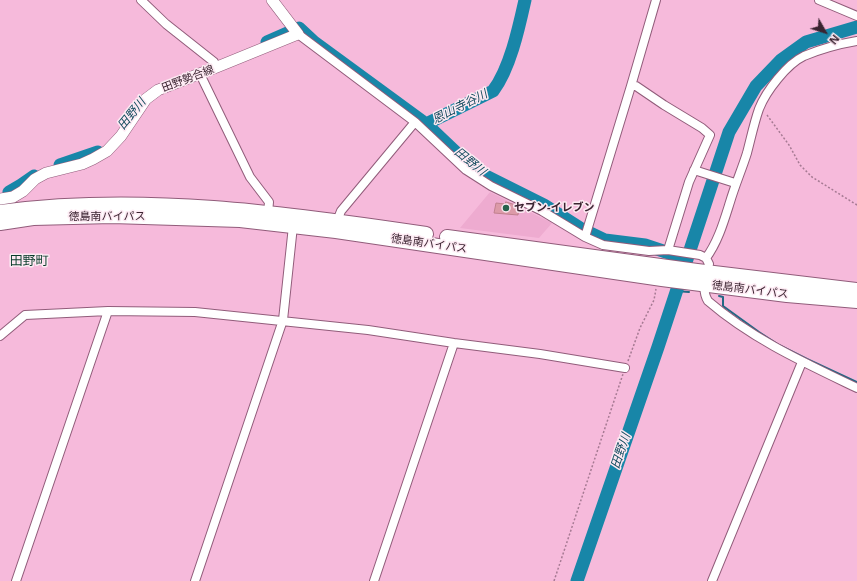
<!DOCTYPE html>
<html>
<head>
<meta charset="utf-8">
<style>
	body { margin:0 }
	#map { position:relative; width:857px; height:581px; overflow:hidden; background:#f6badb; font-family:"Open Sans",sans-serif }
	canvas { display:block }
	.north { position:absolute; left:805px; top:12px; width:40px; height:40px; -webkit-text-stroke:3px #fdeaf3; paint-order:stroke; rotate:129deg; font-size:11px; font-weight:700; line-height:16px; text-align:center; color:#3a2330 }
	.north::after { content:''; display:block; margin:auto; width:14px; height:18px; background:#3a2330; clip-path:polygon(50% 0,100% 100%,50% 72%,0 100%) }
</style>
</head>
<body>
<div id="map">
<canvas width="857" height="581"></canvas>
<div class="north">N</div>
</div>
<script>
const context = document.querySelector('canvas').getContext('2d');
context.lineJoin = 'round';
function fillPath(path, color) {
  context.fillStyle = color;
  context.fill(path, 'evenodd');
}
function strokePath(path, color, width, dash) {
  context.strokeStyle = color;
  context.lineWidth = width;
  context.lineCap = dash ? 'butt' : 'round';
  context.setLineDash(dash || []);
  context.stroke(path);
}
function write(font, color, halo, rows, align = 'center') {
  context.font = font + ' "Open Sans","Noto Sans JP",sans-serif';
  context.lineWidth = 3;
  context.setLineDash([]);
  context.textBaseline = 'middle';
  context.strokeStyle = halo;
  context.fillStyle = color;
  for (const [text, x, y, turn = 0] of rows) {
    context.save();
    context.translate(x, y);
    context.rotate((+turn || 0) * Math.PI / 180);
    context.textAlign = isNaN(turn) ? turn : align;
    if (halo) context.strokeText(text, 0, 0);
    context.fillText(text, 0, 0);
    context.restore();
  }
}
const built = new Path2D(`
	M490,192L552,223L539,238L460,228Z`);
const stream = new Path2D(`
	M676,291L689,292
	M719,296L723,297V306L759,332L779,345L807,359L857,382`);
const river = new Path2D(`
	M267,42L299,28L314,42L426,124L465,161L482,174L544,205L580,228L605,240L645,245L687,259
	M426,124L493,91C510,69 519,27 525,0
	M60,165L98,152
	M9,192L21,185L34,176
	M577,581L658,347L729,132L756,86L781,60L806,42L857,27`);
const building = new Path2D(`
	M506,202L519,206L518,215L494,213L496,203L505,204Z`);
const path = new Path2D(`
	M767,115L789,145L800,165L812,177L857,205
	M628,361L640,328L654,300L656,289
	M554,581L623,374`);
const street = new Path2D(`
	M141,0L166,24L214,62L217,67
	M819,0L857,16
	M298,34L415,122L466,170L491,186L542,211L585,237L603,245L649,251L668,250L700,255L706,258L709,264C706,276 701,290 708,301C752,339 805,363 857,388
	M200,74L250,177L269,202L268,213
	M631,86H636L664,105L702,128L710,135L689,182L668,250
	M694,170L735,183
	M337,221L341,211L415,122
	M585,237L631,86L656,0
	M706,258C718,242 724,221 730,202C735,185 742,169 747,153C751,138 754,123 759,109C766,91 787,64 804,56C821,49 839,44 857,41
	M0,336L25,315L108,311L195,312L368,330L454,343L540,354L625,368
	M16,581L108,311
	M195,581L283,320L293,226
	M374,581L454,343
	M712,581L802,362`);
const secondary = new Path2D(`
	M0,199L13,197L23,191L35,179L46,173L82,164L93,159L107,151L121,136L146,99L158,90L217,67L298,34L272,0`);
const highway = new Path2D(`
	M0,212C142,193 285,213 426,234
	M0,223L33,218L112,216L240,220L336,231L662,279L787,295L857,301
	M447,237L697,271L857,290`);
const markers = [
	[506,208,4,"#28624c"]
];
const streetNames = [
	["田野勢合線",188,79,-21],
	["徳島南バイパス",107,217],
	["徳島南バイパス",429,244,8],
	["徳島南バイパス",750,290,7]
];
const poiNames = [
	["セブン-イレブン",514,208]
];
const waterNames = [
	["恩山寺谷川",460,107,-27],
	["田野川",132,114,-51],
	["田野川",470,162,39],
	["田野川",621,451,-71]
];
const quarterNames = [
	["田野町",29,261]
];
fillPath(built, '#eeabd0');
strokePath(stream, '#226884', 2);
strokePath(river, '#1886a8', 13);
fillPath(building, '#dc9aa8');
strokePath(building, '#c1818f', 1);
strokePath(street, '#915c7a', 10);
strokePath(secondary, '#915c7a', 12);
strokePath(highway, '#915c7a', 16);
strokePath(path, '#a67a93', 1.5, [2, 2]);
strokePath(street, '#fff', 8);
strokePath(secondary, '#fff', 11);
strokePath(highway, '#fff', 14);
for (const [x, y, r, color] of markers) {
  const dot = new Path2D();
  dot.arc(x, y, r, 0, 2 * Math.PI);
  context.fillStyle = color;
  context.fill(dot);
  strokePath(dot, '#fdeaf3', 1.5);
}
write('11px', '#3a2330', '#fdeaf3', streetNames);
write('bold 11px', '#3a2330', '#fdeaf3', poiNames, 'left');
write('italic 12px', '#144c5f', '#fdeaf3', waterNames);
write('13px', '#093b2a', '#fdeaf3', quarterNames);
</script>
</body>
</html>
